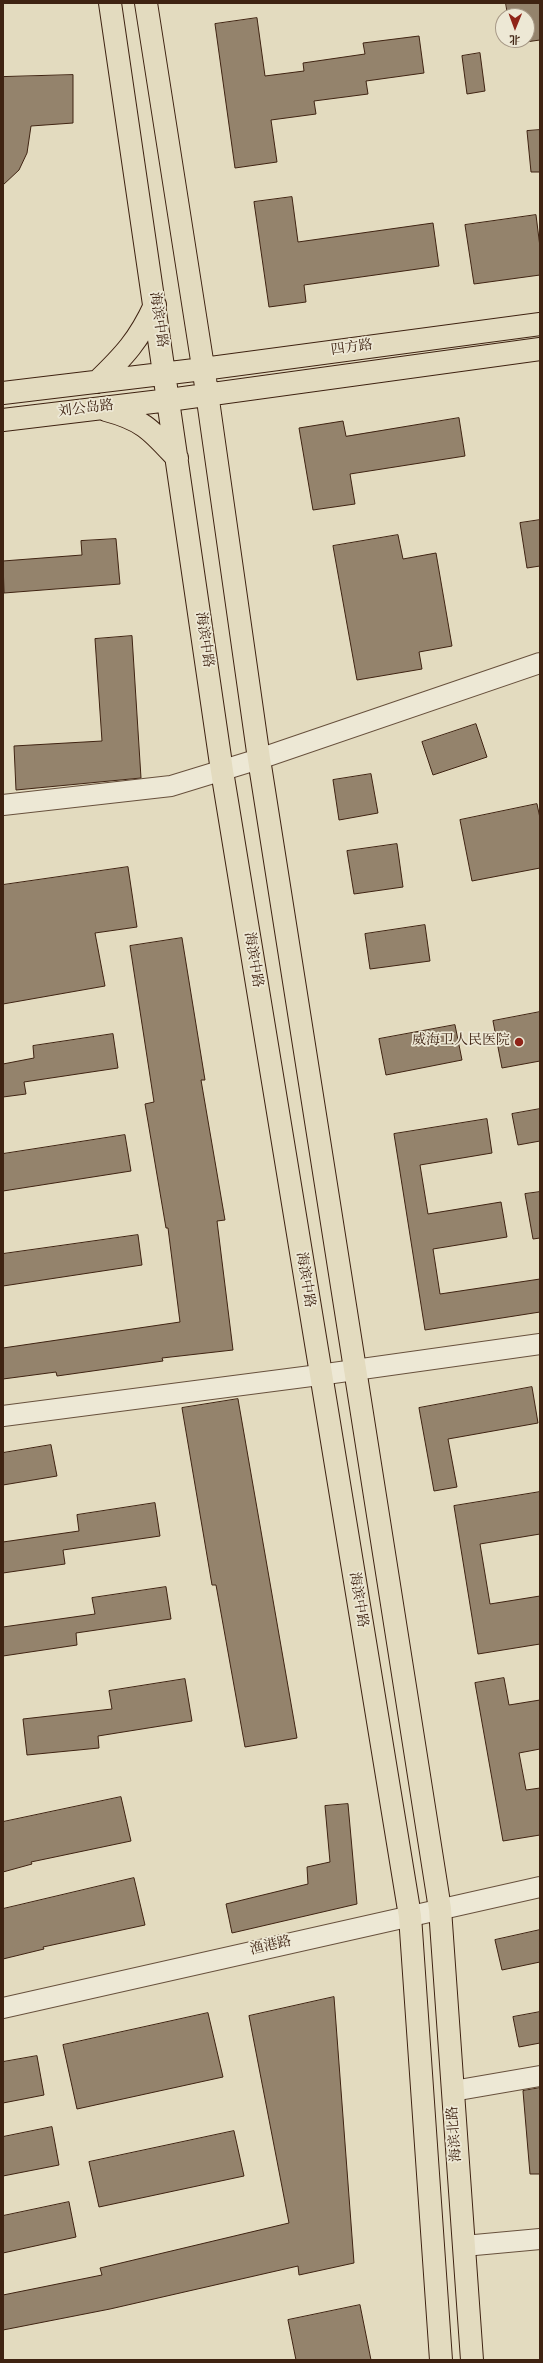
<!DOCTYPE html>
<html>
<head>
<meta charset="utf-8">
<style>
	body { margin:0 }
	#map { position:relative; width:543px; height:2363px; overflow:hidden; background:#e3dbbf; font-family:"Sorts Mill Goudy","Noto Serif SC",serif }
	canvas { display:block }
	.frame { position:absolute; inset:0; border:4px solid #3f2312; pointer-events:none }
	.north { position:absolute; left:495px; top:8px; width:40px; height:40px; box-sizing:border-box; background:#ede8d5; border:1px solid #a79987; border-radius:50%; rotate:181deg; font-size:11px; font-weight:700; line-height:16px; text-align:center; color:#3f2312 }
	.north::after { content:''; display:block; margin:auto; width:14px; height:18px; background:#8f2418; clip-path:polygon(50% 0,100% 100%,50% 72%,0 100%) }
</style>
</head>
<body>
<div id="map">
<canvas width="543" height="2363"></canvas>
<div class="frame"></div>
<div class="north">北</div>
</div>
<script>
const context = document.querySelector('canvas').getContext('2d');
context.lineJoin = 'round';
function fillPath(path, color) {
  context.fillStyle = color;
  context.fill(path, 'evenodd');
}
function strokePath(path, color, width, dash) {
  context.strokeStyle = color;
  context.lineWidth = width;
  context.lineCap = dash ? 'butt' : 'round';
  context.setLineDash(dash || []);
  context.stroke(path);
}
function write(font, color, halo, rows, align = 'center') {
  context.font = font + ' "Sorts Mill Goudy","Noto Serif SC",serif';
  context.lineWidth = 3.5;
  context.setLineDash([]);
  context.textBaseline = 'middle';
  context.strokeStyle = halo;
  context.fillStyle = color;
  for (const [text, x, y, turn = 0] of rows) {
    context.save();
    context.translate(x, y);
    context.rotate((+turn || 0) * Math.PI / 180);
    context.textAlign = isNaN(turn) ? turn : align;
    if (halo) context.strokeText(text, 0, 0);
    context.fillText(text, 0, 0);
    context.restore();
  }
}
const building = new Path2D(`
	M506,3H540V40L511,44V40H527V16H508Z
	M257,18L265,76L304,71L303,63L365,54L363,43L419,36L424,73L366,81L368,94L314,101L316,114L271,120L277,162L235,168L215,24Z
	M480,53L485,91L467,94L462,56Z
	M73,75V123L31,126L27,153L19,170L3,185V77Z
	M540,130V172H531L527,131Z
	M292,197L298,242L433,223L439,266L304,285L306,302L269,307L254,202Z
	M536,215L540,247V275L474,284L465,225Z
	M459,418L465,456L350,474L355,504L313,510L299,428L343,421L346,436Z
	M540,520V566L527,568L520,523Z
	M398,535L403,559L436,553L452,646L419,652L422,669L357,680L333,546Z
	M116,539L120,584L4,593L3,561L82,555L81,541Z
	M132,636L141,778L16,790L14,746L102,741L95,639Z
	M476,724L487,757L433,775L422,742Z
	M371,774L378,813L339,820L333,780Z
	M537,804L540,818V868L472,881L460,820Z
	M397,844L403,887L354,894L347,851Z
	M128,867L137,927L95,933L105,986L3,1004V885Z
	M425,925L430,961L370,969L365,934Z
	M182,938L205,1080H201L225,1220L217,1221L233,1350L162,1358L163,1361L57,1376L56,1372L3,1379V1348L180,1322L168,1228H166L145,1104L154,1102L130,946Z
	M540,1012V1061L502,1068L493,1021Z
	M455,1025L462,1060L386,1075L379,1039Z
	M113,1034L118,1068L24,1082L26,1094L3,1097V1064L34,1058L33,1046Z
	M540,1109V1141L518,1145L512,1114Z
	M487,1119L492,1153L420,1165L428,1214L501,1202L507,1237L433,1249L440,1294L540,1279V1312L425,1330L394,1134Z
	M125,1135L131,1171L3,1191V1154Z
	M540,1192V1238L533,1239L525,1194Z
	M138,1235L142,1265L3,1286V1254Z
	M532,1387L538,1423L448,1439L457,1487L434,1491L419,1408Z
	M238,1399L297,1738L245,1747L216,1585H212L182,1408Z
	M51,1445L57,1476L3,1485V1453Z
	M540,1492V1534L480,1544L490,1604L540,1596V1644L478,1654L454,1506Z
	M155,1503L160,1536L63,1550L65,1564L3,1573V1542L79,1531L77,1515Z
	M166,1587L171,1619L76,1633L77,1645L3,1656V1627L95,1614L92,1598Z
	M504,1678L509,1705L540,1700V1749L519,1753L526,1790L540,1788V1835L503,1841L475,1683Z
	M185,1679L192,1721L98,1736L99,1748L27,1755L23,1719L112,1709L109,1691Z
	M121,1797L131,1841L31,1862L32,1864L3,1872V1822Z
	M348,1804L357,1904L232,1933L226,1904L308,1884L307,1867L330,1862L325,1806Z
	M134,1878L145,1925L43,1947L44,1949L3,1959V1909Z
	M540,1930V1962L502,1970L495,1940Z
	M334,1997L354,2263L299,2275L298,2266L110,2309L3,2330V2295L102,2275L100,2268L289,2223L249,2016Z
	M540,2012V2043L519,2047L513,2017Z
	M208,2013L223,2077L77,2109L63,2045Z
	M37,2056L44,2095L3,2103V2062Z
	M540,2088V2174H530L523,2091Z
	M52,2127L59,2165L3,2176V2137Z
	M234,2131L244,2176L99,2207L89,2162Z
	M69,2202L76,2237L3,2253V2216Z
	M360,2305L371,2360H296L288,2320Z`);
const minor = new Path2D(`
	M3,805L171,786L259,759L540,663
	M3,1416L319,1375L540,1344
	M3,2008L540,1887
	M453,2091L540,2076
	M464,2246L540,2239`);
const major = new Path2D(`
	M110,3L222,771L410,1916L441,2360
	M146,3L206,386L259,759L440,1909L472,2360
	M97,382C124,356 139,340 155,305
	M3,393L203,369L540,324
	M106,410C144,420 152,431 177,458
	M3,420L169,400L540,349`);
const markers = [
	[519,1042,5,"#8f2418"]
];
const streetNames = [
	["海滨中路",157,320,82],
	["四方路",352,349,-8],
	["刘公岛路",86,410,-7],
	["海滨中路",203,640,82],
	["海滨中路",252,960,81],
	["海滨中路",304,1280,81],
	["海滨中路",357,1600,81],
	["渔港路",271,1947,-13],
	["海滨北路",456,2134,-94]
];
const poiNames = [
	["威海卫人民医院",510,1042]
];
fillPath(building, '#94836c');
strokePath(building, '#3f2312', 1);
strokePath(minor, '#68513d', 22);
strokePath(major, '#3f2312', 24);
strokePath(minor, '#ede8d5', 20);
strokePath(major, '#e3dbbf', 22);
for (const [x, y, r, color] of markers) {
  const dot = new Path2D();
  dot.arc(x, y, r, 0, 2 * Math.PI);
  context.fillStyle = color;
  context.fill(dot);
  strokePath(dot, '#ede8d5', 1.5);
}
write('14px', '#3f2312', '#ede8d5', streetNames);
write('14px', '#3f2312', '#ede8d5', poiNames, 'right');
</script>
</body>
</html>
